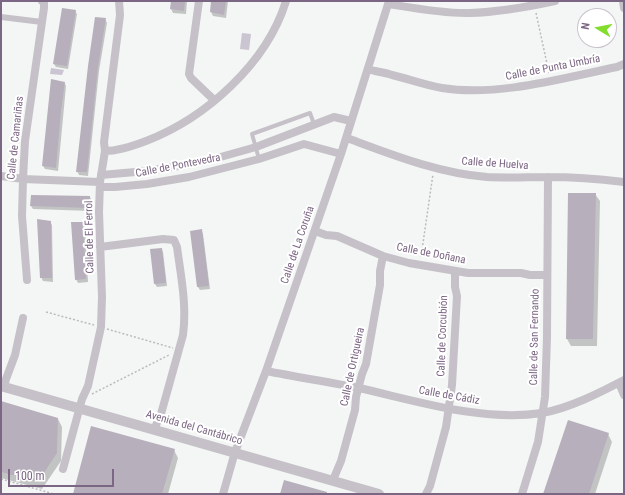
<!DOCTYPE html>
<html>
<head>
<meta charset="utf-8">
<style>
	body { margin:0 }
	#map { position:relative; width:625px; height:495px; overflow:hidden; background:#f3f6f4; font-family:"Roboto Condensed",sans-serif }
	canvas { display:block }
	.frame { position:absolute; inset:0; border:2px solid #7b6683; pointer-events:none }
	.north { position:absolute; left:577px; top:8px; width:40px; height:40px; box-sizing:border-box; background:#fff; border:1px solid #cac2cd; border-radius:50%; rotate:280deg; font-size:11px; font-weight:700; line-height:16px; text-align:center; color:#7b6683 }
	.north::after { content:''; display:block; margin:auto; width:14px; height:18px; background:#83dd2c; clip-path:polygon(50% 0,100% 100%,50% 72%,0 100%) }
	.scale { position:absolute; left:8px; top:469px; width:106px; height:18px; box-sizing:border-box; border:2px solid #7b6683; border-top:0; padding-left:5px; font-size:12px; line-height:14px; white-space:nowrap; color:#7b6683; -webkit-text-stroke:3px #fff; paint-order:stroke }
</style>
</head>
<body>
<div id="map">
<canvas width="625" height="495"></canvas>
<div class="frame"></div>
<div class="north">N</div>
<div class="scale">100 m</div>
</div>
<script>
const context = document.querySelector('canvas').getContext('2d');
context.lineJoin = 'round';
function fillPath(path, color) {
  context.fillStyle = color;
  context.fill(path, 'evenodd');
}
function strokePath(path, color, width, dash) {
  context.strokeStyle = color;
  context.lineWidth = width;
  context.lineCap = dash ? 'butt' : 'round';
  context.setLineDash(dash || []);
  context.stroke(path);
}
function write(font, color, halo, rows, align = 'center') {
  context.font = font + ' "Roboto Condensed",sans-serif';
  context.lineWidth = 4;
  context.setLineDash([]);
  context.textBaseline = 'middle';
  context.strokeStyle = halo;
  context.fillStyle = color;
  for (const [text, x, y, turn = 0] of rows) {
    context.save();
    context.translate(x, y);
    context.rotate((+turn || 0) * Math.PI / 180);
    context.textAlign = isNaN(turn) ? turn : align;
    if (halo) context.strokeText(text, 0, 0);
    context.fillText(text, 0, 0);
    context.restore();
  }
}
const water = new Path2D(`
	M242,33L251,34L249,50L240,49Z
	M51,68L64,70L62,75L50,74Z`);
const shadow = new Path2D(`
	M172,1H187L186,14L173,13L171,9Z
	M213,1H228L226,18L213,16L211,12Z
	M75,11L77,14L68,69L56,67L54,64Z
	M105,19L107,23L99,71L88,176L79,175L77,171Z
	M64,82L66,86L58,171L45,169L43,166Z
	M569,194H595L600,201L597,346H571L567,339Z
	M90,197L92,201L91,211L33,209L31,206Z
	M50,222L52,225L53,282L43,281L41,277Z
	M83,223L85,226L88,282L78,283L76,279Z
	M201,230L203,234L210,289L200,290L198,287L191,232Z
	M161,249L163,252L167,286L157,287L155,284Z
	M1,402L58,419L62,427L61,461L42,489L1,478Z
	M608,434L612,442L595,494H544Z
	M174,450L178,458L168,494H75Z`);
const building = new Path2D(`
	M171,1H185L184,11L170,9Z
	M211,1H226L224,15L210,12Z
	M62,8L76,10L67,66L53,64Z
	M95,17L106,18L98,67L87,172H76L88,66Z
	M51,79L65,82L61,111L56,168L42,166Z
	M568,193H596L593,339H566Z
	M31,195L90,196L89,208L30,206Z
	M37,219L51,221L52,278H40Z
	M71,222H83L86,279L75,280Z
	M202,229L209,286L197,287L190,231Z
	M162,248L166,283L154,284L150,249Z
	M1,401L58,418L57,453L38,482L1,472Z
	M568,420L609,433L589,494H543Z
	M91,426L175,449L162,494H73Z
	M284,480L327,492V494H280Z`);
const path = new Path2D(`
	M536,13L549,73
	M421,257L433,174
	M46,312L94,325
	M107,329L173,348
	M92,394L169,355
	M1,479L54,494`);
const service = new Path2D(`
	M259,159L252,134L310,113L314,124`);
const pedestrian = new Path2D(`
	M1,17L42,22`);
const minor = new Path2D(`
	M199,1L189,74L191,78L214,100
	M623,1L624,8
	M388,4C413,8 446,14 470,13C499,12 527,7 555,1
	M368,69C376,72 384,72 392,75C409,79 425,85 442,88C497,97 563,78 617,67L624,64
	M347,138C393,155 438,173 487,177C507,178 528,177 548,177C573,177 599,179 624,182
	M105,151C118,151 133,146 146,141C206,118 267,63 286,1
	M101,175L147,171L185,165L217,158L256,147L334,117L351,121
	M1,176L23,179L100,182
	M100,187H115L147,184L189,177L259,159L304,144L341,154
	M315,231L326,235L337,236L383,256L409,263L468,273H521L530,275H547
	M100,247L163,239L174,240L177,247C181,277 187,305 183,335L161,414L158,419L155,429
	M27,280L22,216L23,179L25,141L44,8V1H42
	M266,371C297,377 328,382 359,388C417,401 482,422 542,413C570,408 599,393 624,380
	M619,383L624,395
	M4,387L6,379L15,355L23,318
	M63,469L82,399L88,386L101,327L102,297L99,212L100,182L105,151L104,142L120,15L119,1
	M333,480L341,461L355,410L356,397L362,374L366,364L380,285V271L383,256
	M223,494L235,452L266,371L341,154L389,1
	M426,494L430,486L446,427L452,385L457,296L455,287V271
	M522,494L538,442L545,397L547,337L548,177`);
const tertiary = new Path2D(`
	M1,386L379,494`);
const streetNames = [
	["Calle de Punta Umbría",553,68,-11],
	["Calle de Camariñas",16,138,-84],
	["Calle de Huelva",495,164,4],
	["Calle de Pontevedra",178,166,-11],
	["Calle de El Ferrol",90,237,-91],
	["Calle de La Coruña",298,245,-71],
	["Calle de Doñana",431,254,11],
	["Calle de Corcubión",443,336,-88],
	["Calle de San Fernando",535,337,-89],
	["Calle de Ortigueira",353,367,-78],
	["Calle de Cádiz",449,396,10],
	["Avenida del Cantábrico",194,428,16]
];
fillPath(water, '#cbc4d1');
fillPath(shadow, '#0003');
fillPath(building, '#b7afbb');
strokePath(path, '#bdb9be', 1.5, [2, 2]);
strokePath(service, '#c6c1c8', 4);
strokePath(pedestrian, '#c6c1c8', 6);
strokePath(minor, '#c6c1c8', 8);
strokePath(tertiary, '#c6c1c8', 10);
write('11px', '#7b6683', '#fff', streetNames);
</script>
</body>
</html>
